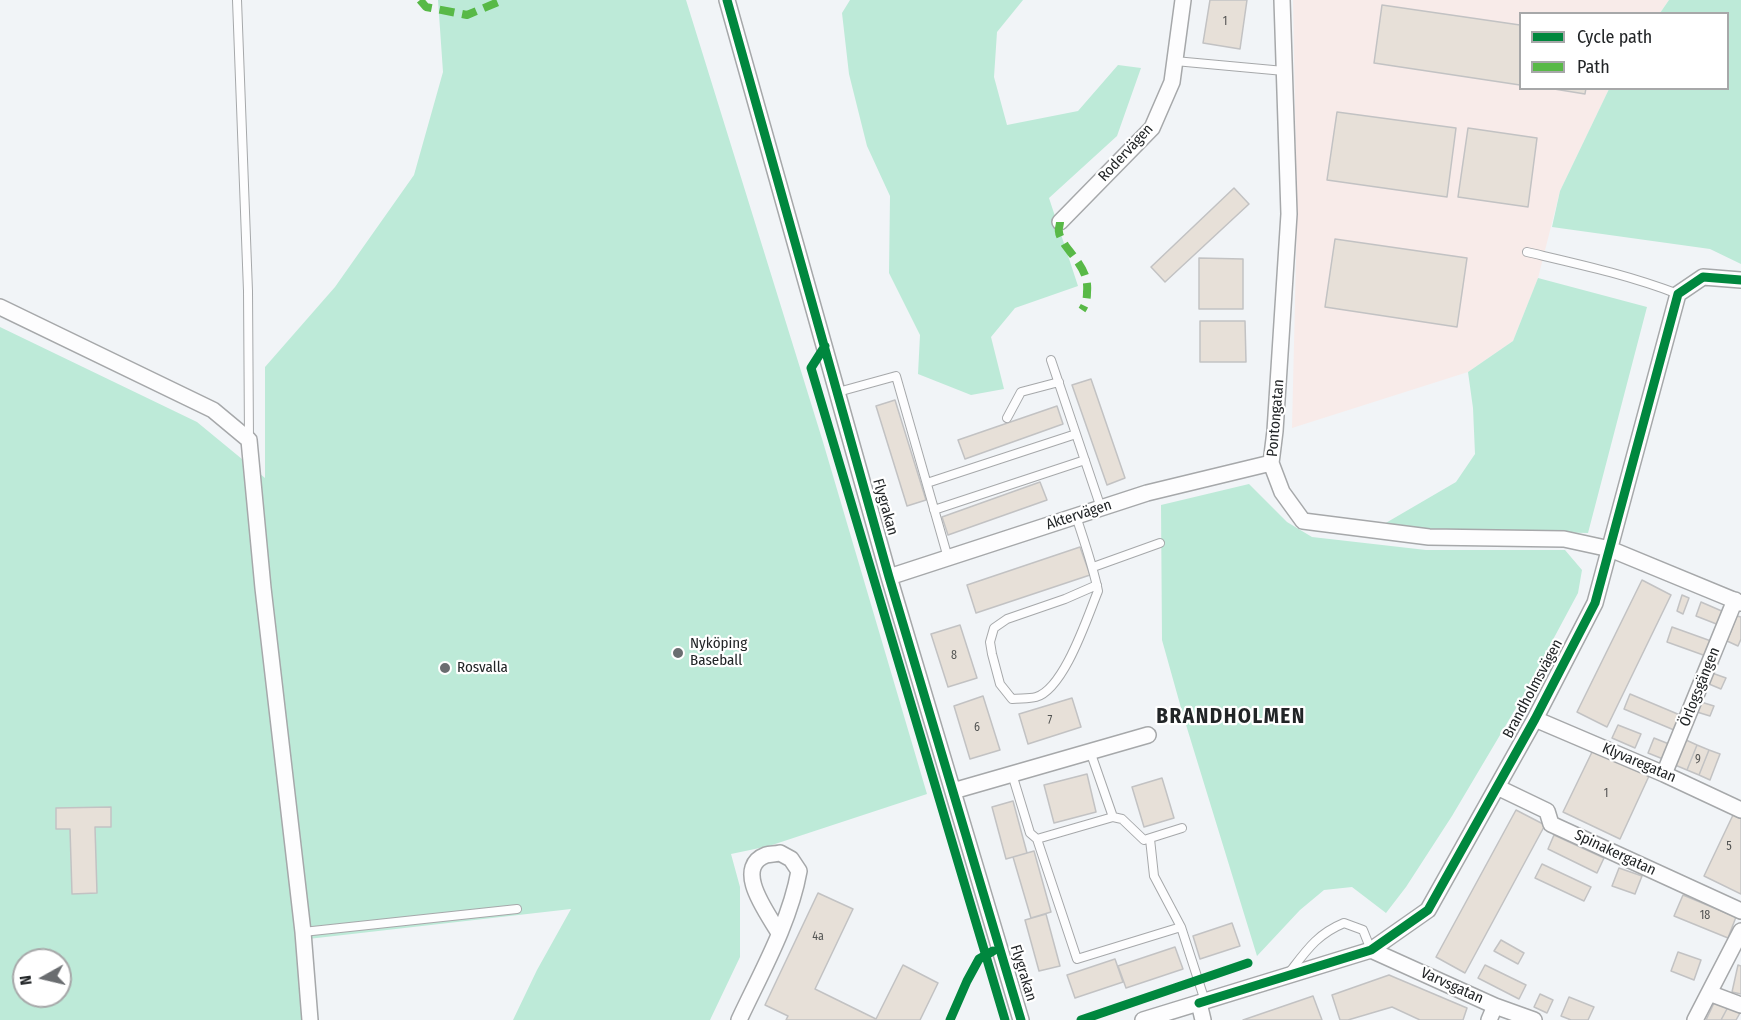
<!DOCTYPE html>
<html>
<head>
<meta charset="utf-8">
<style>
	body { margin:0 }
	#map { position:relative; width:1741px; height:1020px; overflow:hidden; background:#f1f4f7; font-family:"Fira Sans Condensed",sans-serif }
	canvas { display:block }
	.legend { position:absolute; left:1519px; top:12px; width:210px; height:78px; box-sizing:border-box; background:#fff; border:2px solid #a7a8a9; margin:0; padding:8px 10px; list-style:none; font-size:18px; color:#222527 }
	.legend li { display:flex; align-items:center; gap:12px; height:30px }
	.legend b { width:30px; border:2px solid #a7a8a9 }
	.north { position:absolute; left:12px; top:948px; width:60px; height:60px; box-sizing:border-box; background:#fff; border:2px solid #a7a8a9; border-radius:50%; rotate:262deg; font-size:16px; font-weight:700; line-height:24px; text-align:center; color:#222527 }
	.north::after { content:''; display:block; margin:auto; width:21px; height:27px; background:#6a6d70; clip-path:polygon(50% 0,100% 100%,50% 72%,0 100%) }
</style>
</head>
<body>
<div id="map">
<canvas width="1741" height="1020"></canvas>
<ul class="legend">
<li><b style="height:8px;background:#00873e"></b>Cycle path</li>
<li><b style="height:8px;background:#58b947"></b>Path</li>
</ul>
<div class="north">N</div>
</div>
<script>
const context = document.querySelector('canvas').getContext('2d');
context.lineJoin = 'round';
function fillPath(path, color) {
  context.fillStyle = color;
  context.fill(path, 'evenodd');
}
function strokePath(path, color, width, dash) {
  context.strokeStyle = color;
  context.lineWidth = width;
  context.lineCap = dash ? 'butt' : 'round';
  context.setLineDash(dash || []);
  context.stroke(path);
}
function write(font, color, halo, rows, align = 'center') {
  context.font = font + ' "Fira Sans Condensed",sans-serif';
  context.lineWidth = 4.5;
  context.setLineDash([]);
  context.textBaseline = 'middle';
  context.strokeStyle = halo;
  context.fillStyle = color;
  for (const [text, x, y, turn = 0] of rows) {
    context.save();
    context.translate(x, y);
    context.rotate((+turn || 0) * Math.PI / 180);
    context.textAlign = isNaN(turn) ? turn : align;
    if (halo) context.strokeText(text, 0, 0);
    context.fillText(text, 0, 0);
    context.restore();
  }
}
const industrial = new Path2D(`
	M1293,0H1669L1660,13L1520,14V88L1609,89L1560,191L1538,278L1513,341L1468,372L1292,428L1297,215Z`);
const green = new Path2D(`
	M438,0H686L823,442L927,794L769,846L731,854L740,887V957L710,1020H513L537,970L571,909L308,939L317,1020H0V327L197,422L265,478V367L335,287L414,175L443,72ZM24,960H60V996H24Z
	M850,0H1023L997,32L994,77L1007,125L1078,111L1118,65L1141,68L1117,136L1049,198L1078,286L1015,308L991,337L1004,389L971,395L918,374L920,335L889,273L890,196L867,146L849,74L842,13Z
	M1669,0H1741V264L1710,249L1552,227L1560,191L1609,89L1728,88V14L1660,13Z
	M1538,278L1647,307L1588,533L1432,529L1384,524L1456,482L1475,454L1473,408L1468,372L1513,341Z
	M1249,484L1287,522L1312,537L1426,550H1565L1582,570L1578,593L1519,703L1452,816L1406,887L1386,913L1352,887L1324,890L1300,910L1257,956L1183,715L1162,640L1161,505Z`);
const building = new Path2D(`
	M1210,0H1247L1240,49L1203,43Z
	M1382,5L1520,25V85L1374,63Z
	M1548,88H1586L1585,94Z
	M1337,112L1456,128L1447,197L1327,180Z
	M1468,128L1537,138L1528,207L1458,197Z
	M1234,188L1249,204L1165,282L1151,267Z
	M1335,239L1467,258L1457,327L1325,307Z
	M1199,258L1243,259V309H1199Z
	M1200,321H1245L1246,362H1200Z
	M1091,379L1125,478L1107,485L1072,385Z
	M895,400L926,500L907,506L876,406Z
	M1057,406L1063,424L965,459L958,440Z
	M1040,482L1047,500L948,535L942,517Z
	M1080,547L1090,575L976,613L967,585Z
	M1642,580L1671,595L1607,727L1577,712Z
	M1682,595L1689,598L1683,614L1677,611Z
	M1701,602L1724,612L1719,625L1696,616Z
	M1737,616L1741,617V639L1738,646L1727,641Z
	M960,625L977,678L948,687L931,634Z
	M1672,627L1711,641L1706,656L1667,642Z
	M1712,673L1726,678L1721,689L1709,684Z
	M1630,694L1680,715L1674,730L1624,709Z
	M983,696L1000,750L970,759L954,706Z
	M1072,698L1081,727L1028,744L1019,714Z
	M1701,702L1714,706L1710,716L1697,712Z
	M1618,725L1641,734L1635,748L1612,738Z
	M1654,738L1669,744L1663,759L1648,753Z
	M1686,740L1697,745L1687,770L1675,765Z
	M1697,745L1709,750L1699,775L1687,770Z
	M1593,750L1649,776L1620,839L1563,812Z
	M1709,750L1720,754L1710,780L1699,775Z
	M1087,774L1096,812L1054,823L1044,785Z
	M1162,778L1174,818L1144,827L1132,787Z
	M1013,801L1027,853L1006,859L992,807Z
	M111,807V827H95L97,893L72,894L70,829H56V808Z
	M1516,810L1545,825L1465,973L1436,957Z
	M1733,815L1741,818V894L1704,876Z
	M1554,835L1604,858L1597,873L1548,849Z
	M1034,851L1051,912L1031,918L1013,857Z
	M1542,864L1591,887L1584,901L1535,878Z
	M1619,868L1642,876L1635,894L1612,886Z
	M818,893L853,909L815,989L876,1019L903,965L938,983L920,1020H786L788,1016L765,1005Z
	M1683,895L1736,917L1728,938L1674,916Z
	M1046,914L1060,966L1039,971L1025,920Z
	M1232,923L1240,946L1200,959L1193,936Z
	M1501,940L1524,953L1518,964L1494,951Z
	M1175,947L1183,969L1126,988L1118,966Z
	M1678,952L1701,960L1694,980L1671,971Z
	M1115,959L1123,982L1075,998L1067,975Z
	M1485,965L1526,985L1519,999L1478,978Z
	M1738,965L1741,966V994L1732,992Z
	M1389,975L1467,1008L1463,1020H1420L1392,1007L1348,1020H1340L1332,995Z
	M1540,994L1553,1000L1547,1013L1534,1007Z
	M1313,996L1322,1020H1243Z
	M1569,997L1594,1007L1588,1020H1571L1561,1016Z
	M1715,1001L1728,1007L1721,1020H1706Z
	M1728,1007L1740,1013L1736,1020H1721Z`);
const lane = new Path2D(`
	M237,0L248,291L249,439
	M1175,61L1284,71
	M1527,252C1578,264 1629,275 1678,294
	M1051,360L1101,508
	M838,392L896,376L948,558
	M1007,418L1021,392L1059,382
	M927,483L1076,434
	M934,510L1085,460
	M1076,516C1084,541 1093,566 1098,591C1087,618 1064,689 1036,697C1029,699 1020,698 1012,699L1000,684L992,654L990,642L994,628L1007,619L1065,599L1097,585
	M1096,566L1160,543
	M1090,751L1113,817
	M1012,774L1030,833L1037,839
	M1150,839L1154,876L1181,927L1205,1001
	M1181,927L1077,959L1037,839L1113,817L1122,819L1144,840L1182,828
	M303,932L517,909
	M1289,973C1306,951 1317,934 1344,923L1363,930L1371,950`);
const street = new Path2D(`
	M727,0L889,577L1021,1020
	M1282,0L1289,214L1275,431L1271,463L1282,492L1303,521L1429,537L1564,539L1610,549L1741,603
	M1060,222L1152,128L1172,82L1183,0
	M0,307L213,410L249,440L263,588L303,932L310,1020
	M889,577L1147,493L1271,463
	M1535,719L1664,774L1741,810
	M1664,774L1735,600
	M1497,787L1547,811L1551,824L1741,911
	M953,791L1148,735
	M1371,950L1495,1006L1534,1020
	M1709,993L1741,1005
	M1199,1003L1203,1020
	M739,1020C761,973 790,922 799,871L791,859L780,853C776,854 770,854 766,855C732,868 769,915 779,933
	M1143,1020L1371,950L1428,910L1535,719L1595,603L1678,294L1703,277L1741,280
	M1489,1020L1495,1006
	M1695,1020L1741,931`);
const quiet = new Path2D(`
	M420,0L426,7L467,15L503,0
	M1060,222C1060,226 1058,229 1059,232C1059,236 1063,241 1065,245C1076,260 1089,272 1087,292C1087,299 1086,304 1082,310`);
const cycleway = new Path2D(`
	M727,0L889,577L1021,1020
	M825,346L811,368L1005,1020
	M1199,1003L1371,950L1428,910L1535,719L1595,603L1678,294L1703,277L1741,280
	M950,1020L967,981L979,959L993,951
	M1081,1020L1248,963`);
const markers = [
	[678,653,6,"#6a6d70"],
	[445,668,6,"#6a6d70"]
];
const numberNames = [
	["1",1225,22],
	["8",954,656],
	["7",1050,721],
	["6",977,728],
	["9",1698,760],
	["1",1606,794],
	["5",1729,847],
	["18",1705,916],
	["4a",818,937]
];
const streetNames = [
	["Rodervägen",1126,153,-47],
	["Pontongatan",1276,418,-85],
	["Flygrakan",885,507,74],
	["Aktervägen",1079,515,-18],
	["Örlogsgängen",1700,687,-68],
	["Brandholmsvägen",1533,689,-62],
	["Klyvaregatan",1639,763,23],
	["Spinakergatan",1615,853,25],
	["Flygrakan",1023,973,73],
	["Varvsgatan",1452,986,24]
];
const poiNames = [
	["Nyköping",690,644],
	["Baseball",690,661],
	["Rosvalla",457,668]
];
const districtNames = [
	["BRANDHOLMEN",1231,717]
];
fillPath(industrial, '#f8ebe9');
fillPath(green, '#bdead8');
fillPath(building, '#e7e0d8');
strokePath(building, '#c2c2c3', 1.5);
strokePath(lane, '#a6a8aa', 10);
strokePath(street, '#a6a8aa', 18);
strokePath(lane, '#fdfdfe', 8);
strokePath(street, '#fdfdfe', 15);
strokePath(quiet, '#58b947', 8, [15, 8]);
strokePath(cycleway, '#00873e', 9);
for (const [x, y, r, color] of markers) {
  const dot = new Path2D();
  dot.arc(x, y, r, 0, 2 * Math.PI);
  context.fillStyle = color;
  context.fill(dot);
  strokePath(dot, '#fff', 2);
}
write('12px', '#535453', null, numberNames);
write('15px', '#222527', '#fff', streetNames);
write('15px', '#222527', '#fff', poiNames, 'left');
context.letterSpacing = '1.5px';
write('bold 21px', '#222527', '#fff', districtNames);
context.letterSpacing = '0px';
</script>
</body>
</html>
